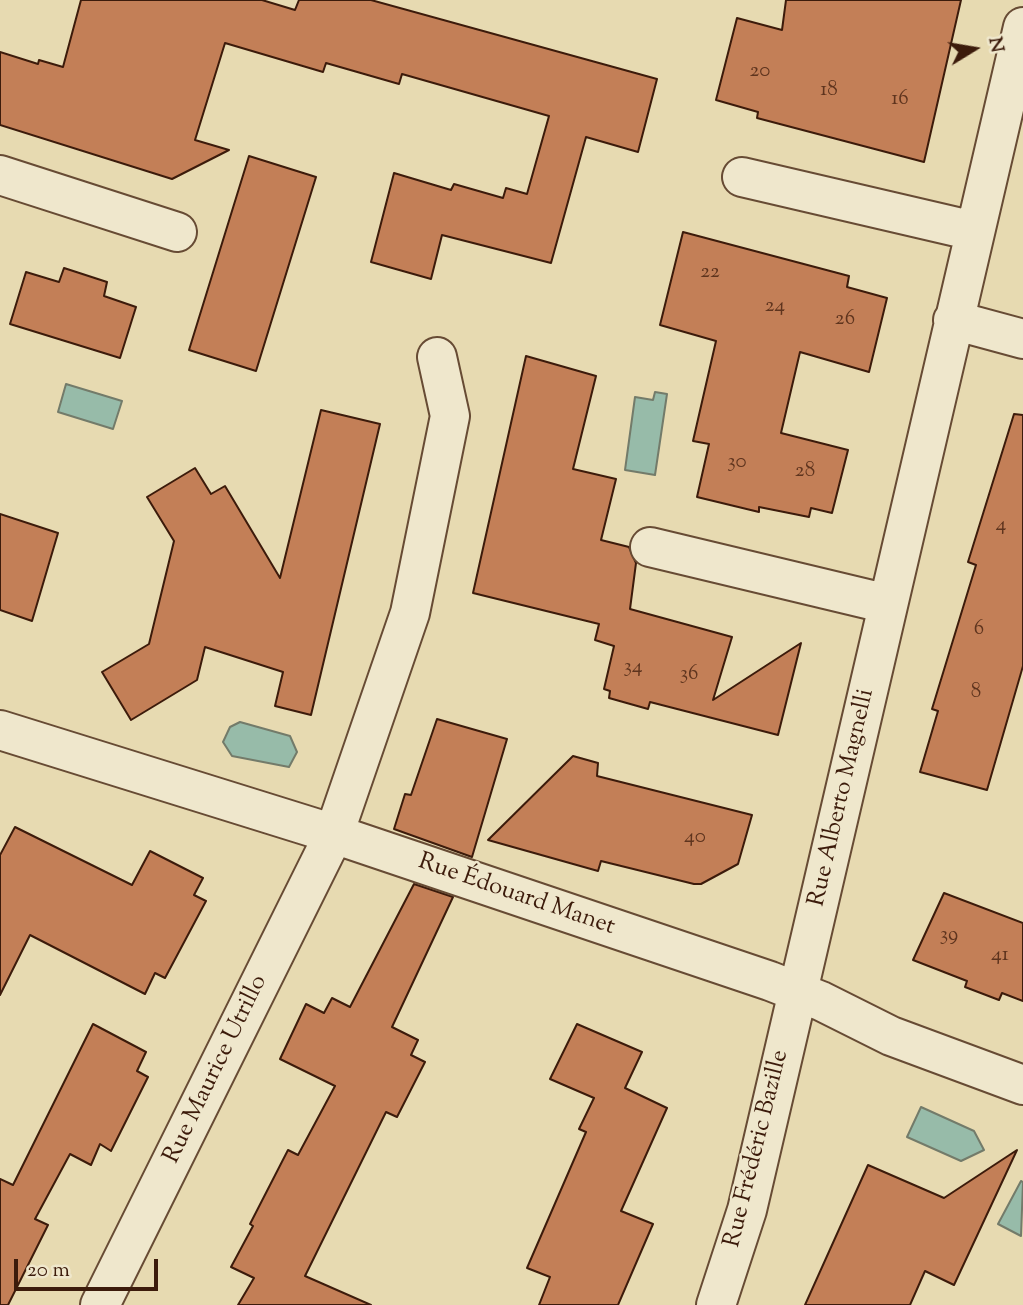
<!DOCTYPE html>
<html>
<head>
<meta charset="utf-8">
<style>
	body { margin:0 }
	#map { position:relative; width:1023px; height:1305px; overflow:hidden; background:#e7dab1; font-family:"Sorts Mill Goudy",serif }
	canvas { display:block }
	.north { position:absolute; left:939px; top:14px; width:70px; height:70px; -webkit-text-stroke:5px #efe7cc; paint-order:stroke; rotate:79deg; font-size:19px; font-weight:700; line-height:28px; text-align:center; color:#3c1b0b }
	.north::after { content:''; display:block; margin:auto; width:24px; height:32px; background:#3c1b0b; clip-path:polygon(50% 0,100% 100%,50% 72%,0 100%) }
	.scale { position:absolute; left:14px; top:1259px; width:144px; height:32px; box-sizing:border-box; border:4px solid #3c1b0b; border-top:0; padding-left:9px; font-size:21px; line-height:24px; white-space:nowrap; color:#3c1b0b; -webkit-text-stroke:5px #efe7cc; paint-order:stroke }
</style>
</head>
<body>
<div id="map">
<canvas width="1023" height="1305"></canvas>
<div class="north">N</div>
<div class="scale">20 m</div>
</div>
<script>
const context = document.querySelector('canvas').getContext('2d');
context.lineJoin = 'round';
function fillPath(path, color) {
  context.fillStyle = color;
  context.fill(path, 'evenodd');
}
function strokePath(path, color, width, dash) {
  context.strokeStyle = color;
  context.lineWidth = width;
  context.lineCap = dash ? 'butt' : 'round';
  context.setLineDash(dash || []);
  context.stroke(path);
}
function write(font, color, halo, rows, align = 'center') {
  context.font = font + ' "Sorts Mill Goudy",serif';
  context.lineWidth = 5;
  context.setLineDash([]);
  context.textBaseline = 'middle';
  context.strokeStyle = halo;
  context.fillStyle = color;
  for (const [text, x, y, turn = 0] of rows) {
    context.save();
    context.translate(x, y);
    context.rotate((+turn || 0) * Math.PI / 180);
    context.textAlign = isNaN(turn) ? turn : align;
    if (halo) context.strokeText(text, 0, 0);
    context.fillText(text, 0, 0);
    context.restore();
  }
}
const water = new Path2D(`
	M66,384L122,401L113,429L58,412Z
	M655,392L667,394L655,475L625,470L635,397L653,400Z
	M240,722L290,736L297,752L289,767L232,756L223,742L230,727Z
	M921,1107L974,1131L984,1150L961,1161L907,1137Z
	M1021,1181L1023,1182L1021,1236L998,1224Z`);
const building = new Path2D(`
	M81,0H262L295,10L299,0H371L657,79L638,152L586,137L551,263L442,235L431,279L371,262L394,173L451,190L454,184L503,198L506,188L527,194L549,116L402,74L399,84L326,63L323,72L225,43L195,140L229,150L172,179L0,125V52L38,64L39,60L63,67Z
	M786,0H961L924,162L757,118L758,112L716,100L737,18L782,30Z
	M249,156L316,177L256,371L189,350Z
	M683,232L849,276L847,287L887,298L869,372L800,352L781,433L848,450L832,513L811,508L809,517L759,507V512L697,497L709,444L693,441L716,341L660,325Z
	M64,268L107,282L104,296L136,307L120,358L10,324L26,272L59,282Z
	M526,356L596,376L573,469L616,479L601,540L629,547L636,563L630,609L732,637L713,700L801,643L778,735L650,702L648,709L609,698L610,691L604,689L614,646L595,640L599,624L473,593Z
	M321,410L380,424L311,715L275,706L283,672L205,647L197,680L131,720L102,672L149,644L174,541L147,497L195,468L211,494L225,486L280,578Z
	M1014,414L1023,415V666L987,790L920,772L938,711L932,709L976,565L968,562Z
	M0,514L58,533L32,621L0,610Z
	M437,719L507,739L472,857L394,829L405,794L411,795Z
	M573,756L598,763L597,776L752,815L738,864L701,884H694L601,861L598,871L488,840Z
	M15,827L132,885L150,851L203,878L194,895L206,901L165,978L155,973L145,994L30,935L0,995V855Z
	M414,884L453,897L392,1027L418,1040L411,1055L425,1062L397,1117L386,1112L305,1276L371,1305H238L254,1278L231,1267L253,1226L250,1224L288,1150L298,1155L335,1086L280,1059L306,1004L324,1013L332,998L350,1007Z
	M944,893L1023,923V1001L1002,993L999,1000L965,987L967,981L913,960Z
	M93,1024L146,1052L137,1071L148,1077L111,1151L100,1144L91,1165L70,1154L35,1219L48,1225L8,1305H0V1179L13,1185Z
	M577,1024L642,1052L625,1088L667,1108L621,1211L653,1224L618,1305H539L550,1277L527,1268L586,1132L579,1129L594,1098L550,1079Z
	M1017,1150L954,1285L925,1271L910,1305H805L868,1165L944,1198Z`);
const minor = new Path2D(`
	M0,175L177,232
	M742,177L974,231
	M953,320L1023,339
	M650,547L888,604
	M0,730L334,834L770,981L821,1001L891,1036L1023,1085
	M100,1305L334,834L410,613L450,416L437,357
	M716,1305L747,1210L1023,27`);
const numberNames = [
	["20",760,72],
	["18",829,91],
	["16",900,100],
	["22",710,273],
	["24",775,307],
	["26",845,320],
	["30",737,463],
	["28",805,472],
	["4",1001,526],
	["6",979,630],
	["34",633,668],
	["36",689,675],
	["8",976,693],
	["40",695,838],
	["39",949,936],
	["41",1000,956]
];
const streetNames = [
	["Rue Alberto Magnelli",843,798,-77],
	["Rue Édouard Manet",516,896,19],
	["Rue Maurice Utrillo",217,1070,-64],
	["Rue Frédéric Bazille",758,1149,-76]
];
fillPath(water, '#97bba9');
strokePath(water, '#737b6a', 2);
fillPath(building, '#c37f57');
strokePath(building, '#3c1b0b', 2);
strokePath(minor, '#674b34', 42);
strokePath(minor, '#efe7cc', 38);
write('21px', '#5e341e', null, numberNames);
write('24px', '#3c1b0b', '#efe7cc', streetNames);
</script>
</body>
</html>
